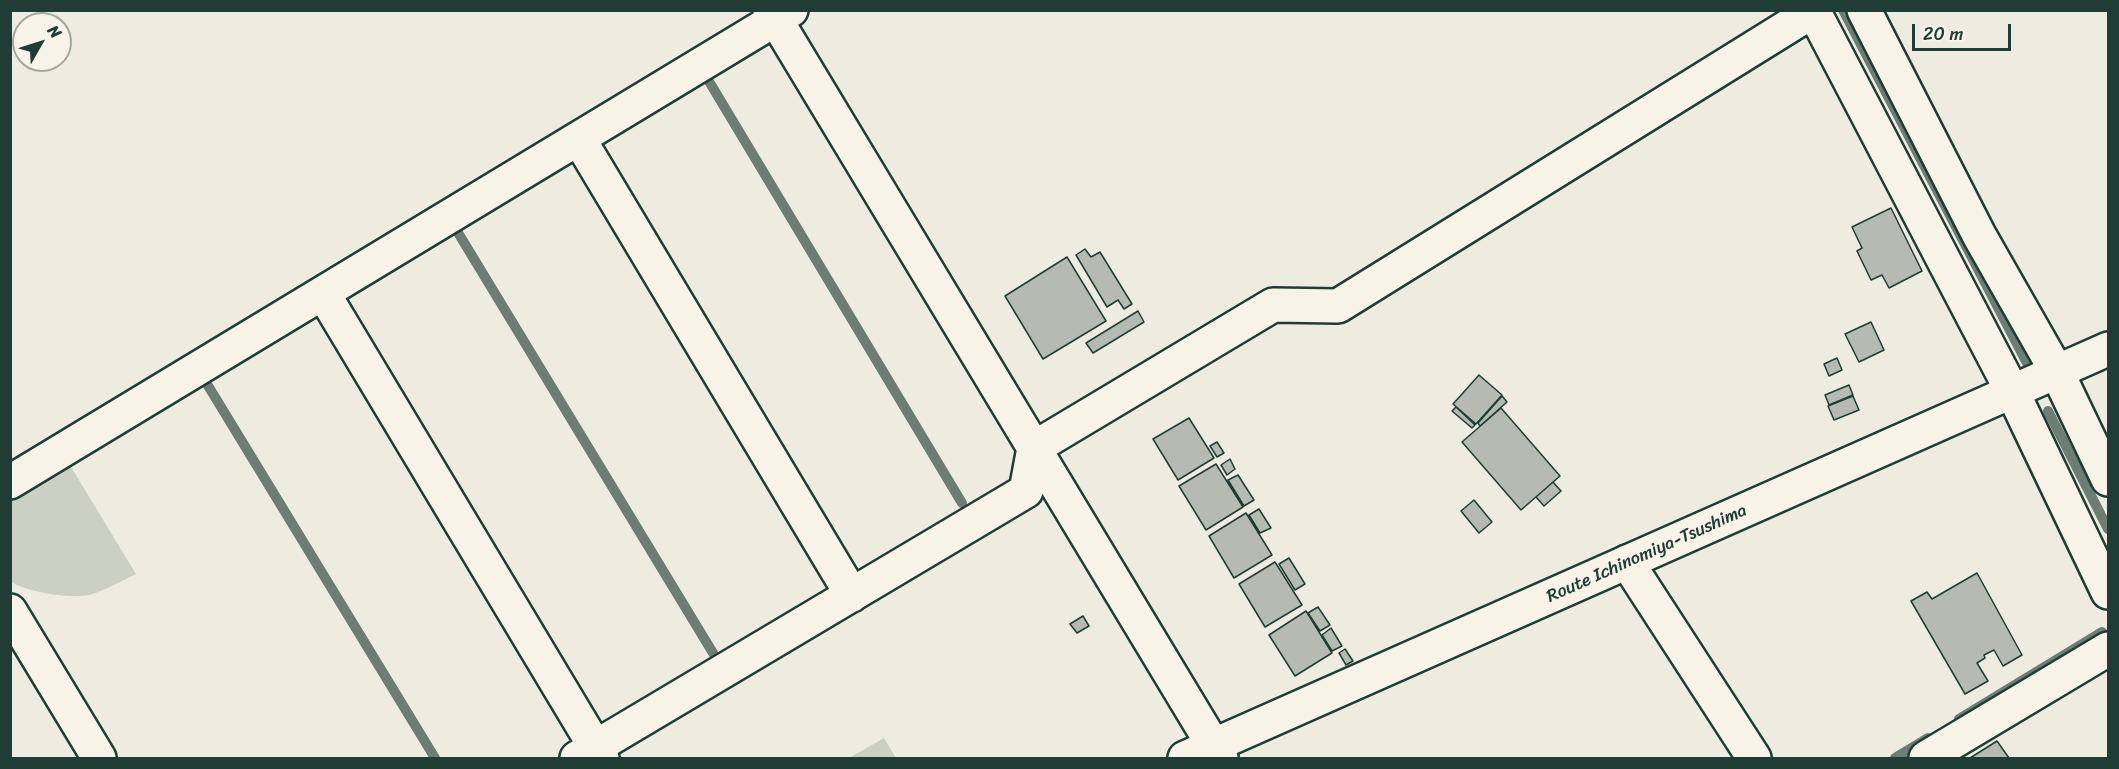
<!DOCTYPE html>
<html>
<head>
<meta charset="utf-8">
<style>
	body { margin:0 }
	#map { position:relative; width:2119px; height:769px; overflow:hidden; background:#eeece1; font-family:Sriracha,sans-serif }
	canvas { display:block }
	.frame { position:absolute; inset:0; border:12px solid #1f3d34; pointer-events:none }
	.north { position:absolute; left:12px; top:12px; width:60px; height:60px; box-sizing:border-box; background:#f7f3e8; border:2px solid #a1aaa0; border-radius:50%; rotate:51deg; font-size:16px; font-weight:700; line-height:24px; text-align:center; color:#1f3d34 }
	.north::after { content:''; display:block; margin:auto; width:21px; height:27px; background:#1f3d34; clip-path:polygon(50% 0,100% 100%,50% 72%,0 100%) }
	.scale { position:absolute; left:1912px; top:24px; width:99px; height:27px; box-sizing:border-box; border:3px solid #1f3d34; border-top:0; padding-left:8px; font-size:18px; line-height:21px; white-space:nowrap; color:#1f3d34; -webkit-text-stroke:4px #f7f3e8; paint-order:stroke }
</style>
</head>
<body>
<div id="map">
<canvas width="2119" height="769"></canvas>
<div class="frame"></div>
<div class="north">N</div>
<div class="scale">20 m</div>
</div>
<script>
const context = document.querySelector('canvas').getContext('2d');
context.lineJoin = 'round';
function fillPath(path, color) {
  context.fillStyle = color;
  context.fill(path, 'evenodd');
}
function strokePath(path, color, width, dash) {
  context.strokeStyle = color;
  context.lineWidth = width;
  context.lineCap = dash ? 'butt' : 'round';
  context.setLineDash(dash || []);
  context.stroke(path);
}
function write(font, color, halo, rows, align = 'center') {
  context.font = font + ' Sriracha,sans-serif';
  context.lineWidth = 4.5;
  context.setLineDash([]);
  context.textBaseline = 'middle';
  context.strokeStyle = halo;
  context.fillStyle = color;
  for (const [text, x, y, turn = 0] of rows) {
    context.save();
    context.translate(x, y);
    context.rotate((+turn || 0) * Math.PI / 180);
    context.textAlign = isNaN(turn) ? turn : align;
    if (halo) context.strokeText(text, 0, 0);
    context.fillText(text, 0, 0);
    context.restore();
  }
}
const green = new Path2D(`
	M68,462L136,574C121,581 104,591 89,595C68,599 28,592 11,582V499Z
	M884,738L896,758H849Z`);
const stream = new Path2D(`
	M1843,10L2028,365
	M707,78L962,503
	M457,231L713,653
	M207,384L435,758
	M2048,411L2108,529
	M1959,719L2102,632
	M1895,758L1928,738`);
const building = new Path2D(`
	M1891,208L1922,271L1889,288L1882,275L1871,280L1857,251L1862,248L1852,227Z
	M1085,249L1091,257L1100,252L1132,304L1124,309L1118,300L1107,307L1076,255Z
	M1067,257L1106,321L1043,359L1005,296Z
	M1138,311L1144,322L1093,353L1086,343Z
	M1871,322L1884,350L1859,362L1845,334Z
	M1837,358L1842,370L1829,376L1824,364Z
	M1479,375L1502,395L1476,424L1453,404Z
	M1849,385L1853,395L1829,405L1825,395Z
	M1502,396L1507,402L1480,426L1478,423Z
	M1853,396L1859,410L1834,420L1828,406Z
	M1456,407L1475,425L1472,428L1452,411Z
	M1501,408L1560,476L1521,510L1462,442Z
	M1189,418L1214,458L1178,480L1153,439Z
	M1217,442L1224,453L1217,457L1210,446Z
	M1230,459L1235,469L1227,475L1221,465Z
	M1216,464L1243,507L1206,530L1179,486Z
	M1238,475L1254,500L1244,506L1228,480Z
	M1553,482L1561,491L1544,506L1536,497Z
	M1474,500L1492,522L1479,533L1461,511Z
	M1259,509L1271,528L1260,533L1249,515Z
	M1246,513L1272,555L1234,578L1209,536Z
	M1289,558L1305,584L1295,590L1279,564Z
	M1275,562L1302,605L1265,627L1239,584Z
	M1977,573L2022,655L2003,666L1994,650L1984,655L1985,658L1977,663L1988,681L1965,694L1911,601L1927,592L1932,599Z
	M1318,607L1330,625L1320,631L1308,613Z
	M1306,611L1332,653L1295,676L1269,635Z
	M1083,616L1089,626L1077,633L1070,624Z
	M1331,628L1342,646L1332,651L1322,635Z
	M1345,649L1353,661L1346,665L1339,653Z
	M1997,741L2009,758H1970Z`);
const minor = new Path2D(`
	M770,10L1221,758
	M1813,10L2012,391L2108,592
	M1864,10L1979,235L2057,372L2108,479
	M579,139L852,595
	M323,293L602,758
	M10,482L791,10
	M1627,562L1754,758
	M10,611L99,758
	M577,758L1026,491L1034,448L1273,305L1338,306L1813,11
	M1926,758L2108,649`);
const major = new Path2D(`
	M1185,758L2108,349`);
const streetNames = [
	["Route Ichinomiya-Tsushima",1647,554,-24]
];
fillPath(green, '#cccfc4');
strokePath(stream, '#6c7e74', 10);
fillPath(building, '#b5bbb0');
strokePath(building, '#1f3d34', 1.5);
strokePath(minor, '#1f3d34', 38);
strokePath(major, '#1f3d34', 38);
strokePath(minor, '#f7f3e8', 33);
strokePath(major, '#f7f3e8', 33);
write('18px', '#1f3d34', '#f7f3e8', streetNames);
</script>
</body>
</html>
